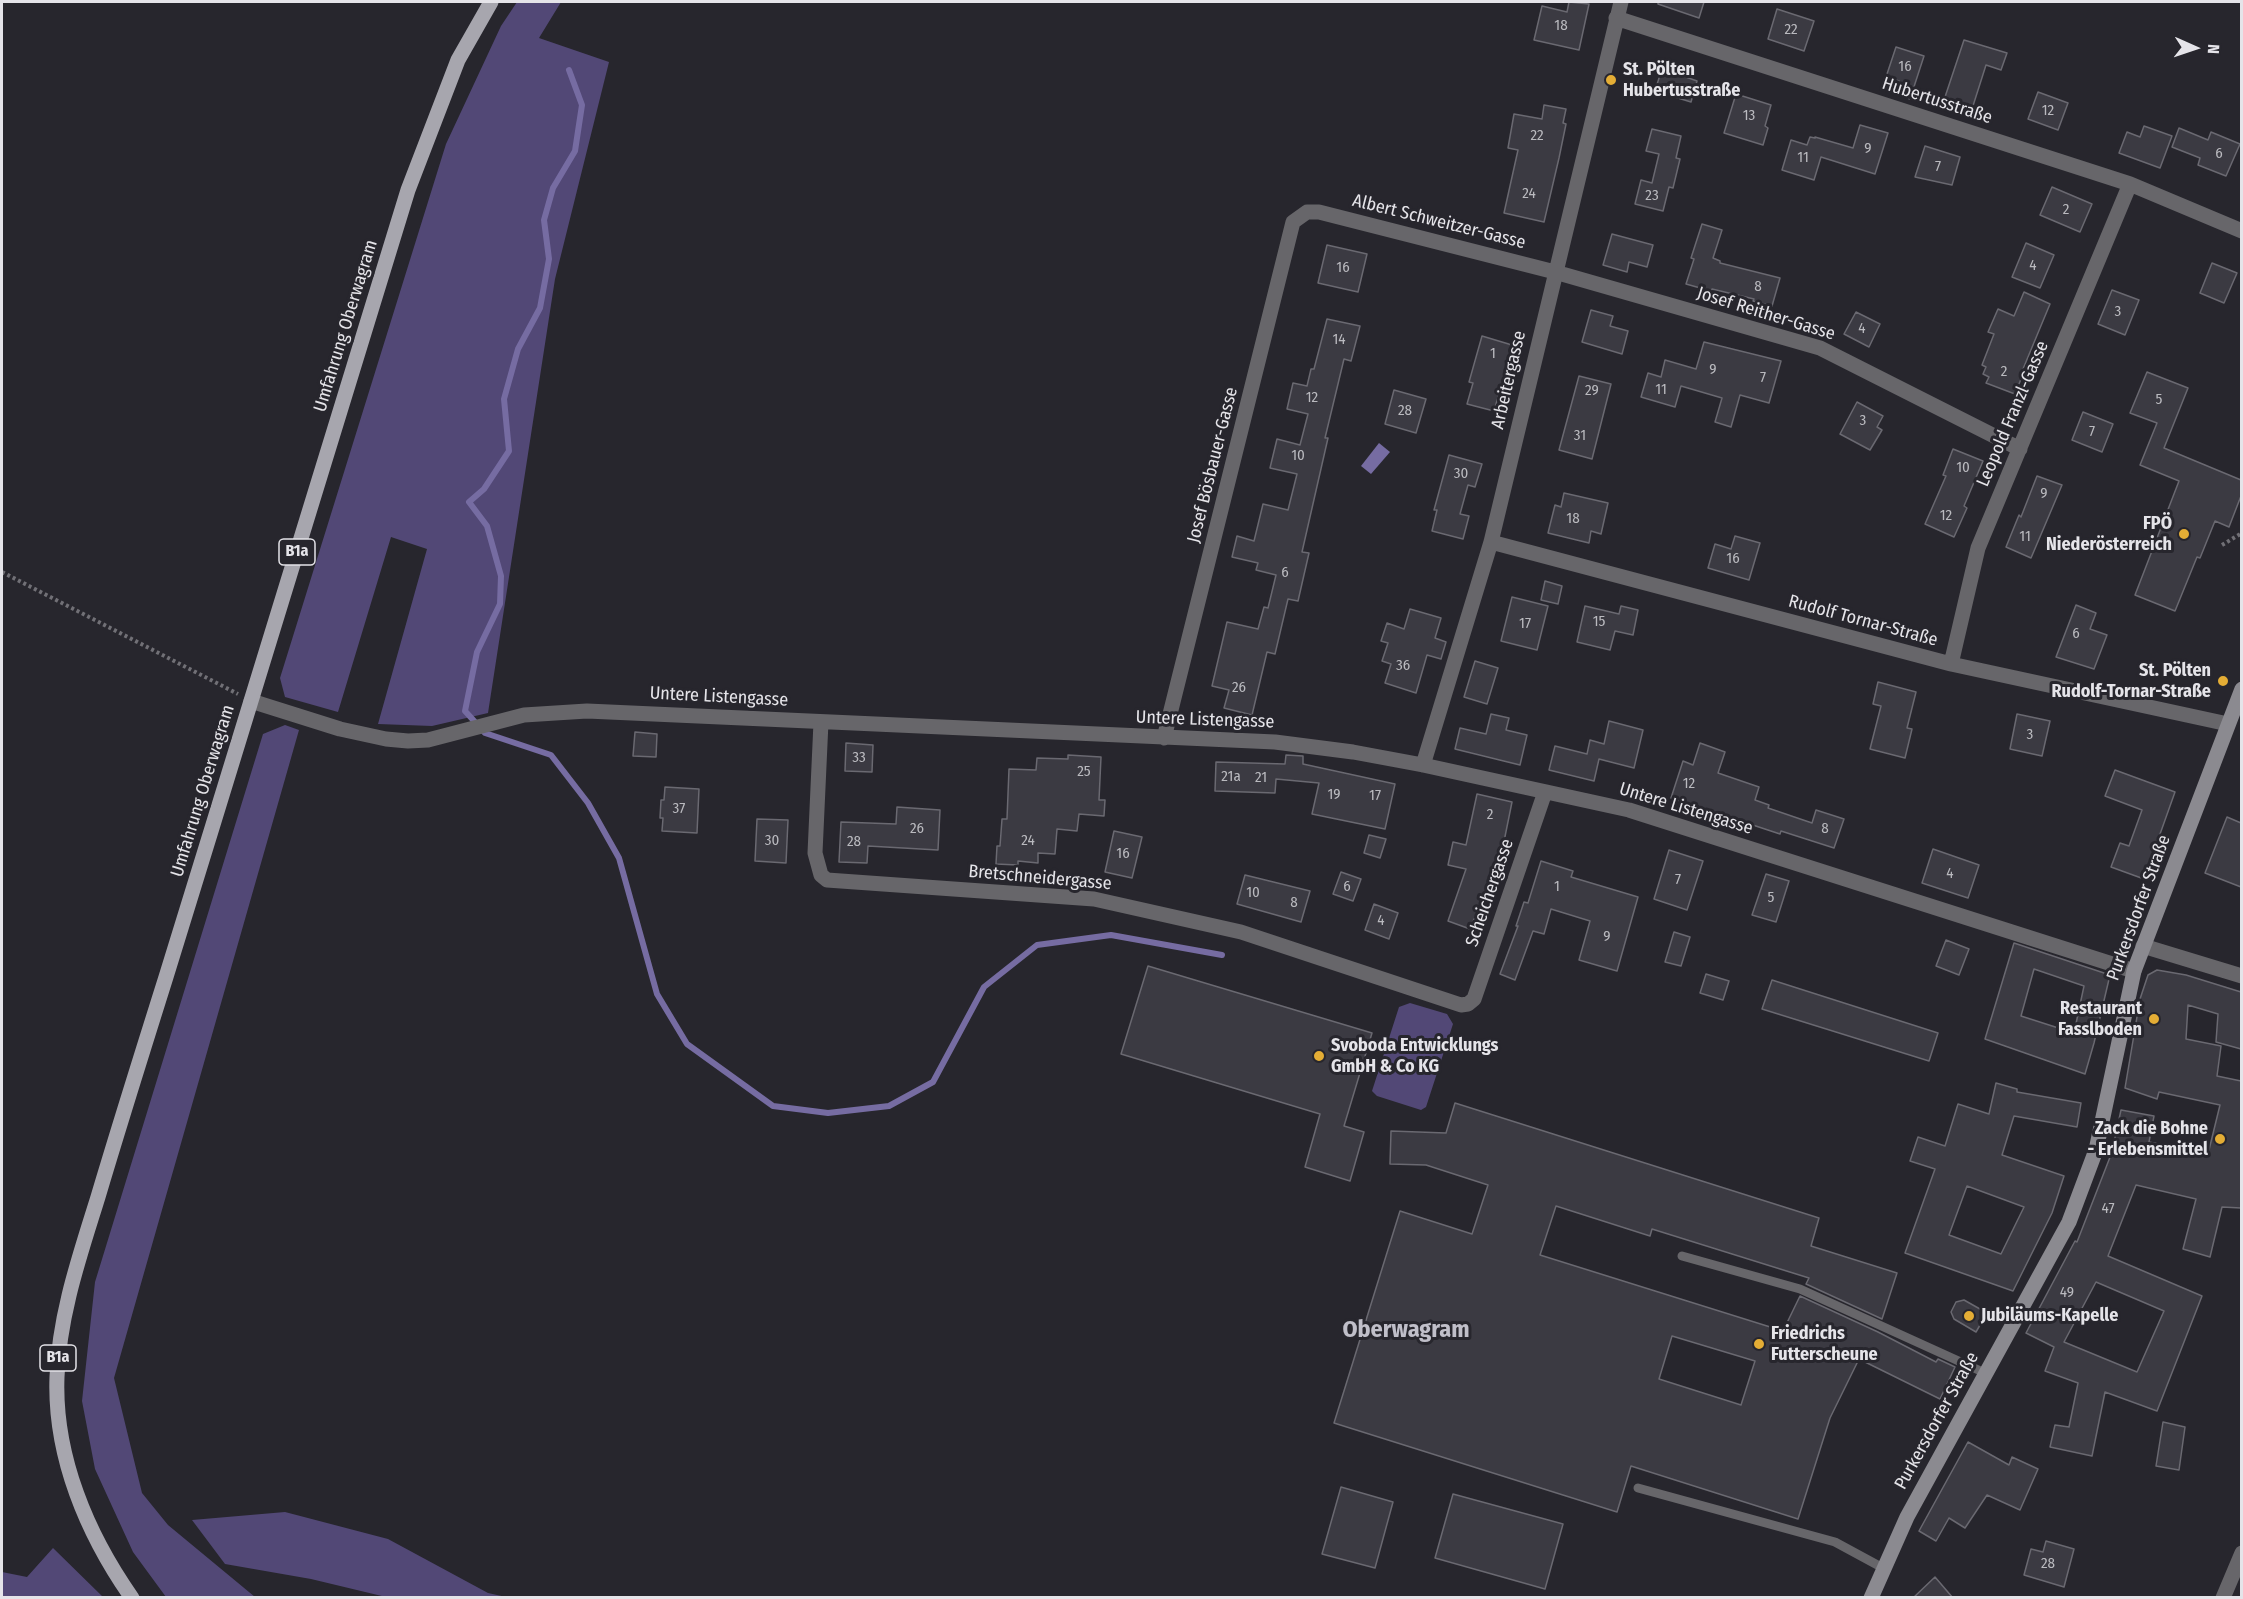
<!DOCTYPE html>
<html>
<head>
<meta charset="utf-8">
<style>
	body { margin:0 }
	#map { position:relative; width:2243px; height:1599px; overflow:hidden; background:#27262d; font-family:"Fira Sans Condensed",sans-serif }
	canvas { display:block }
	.frame { position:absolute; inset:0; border:3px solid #e5e4e9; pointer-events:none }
	.north { position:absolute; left:2165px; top:18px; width:60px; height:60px; -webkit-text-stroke:4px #27262d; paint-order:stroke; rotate:93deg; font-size:16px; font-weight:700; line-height:24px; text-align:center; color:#e5e4e9 }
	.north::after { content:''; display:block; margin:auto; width:21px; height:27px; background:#e5e4e9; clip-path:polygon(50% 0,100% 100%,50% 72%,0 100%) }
</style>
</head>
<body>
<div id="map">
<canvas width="2243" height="1599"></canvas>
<div class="frame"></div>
<div class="north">N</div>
</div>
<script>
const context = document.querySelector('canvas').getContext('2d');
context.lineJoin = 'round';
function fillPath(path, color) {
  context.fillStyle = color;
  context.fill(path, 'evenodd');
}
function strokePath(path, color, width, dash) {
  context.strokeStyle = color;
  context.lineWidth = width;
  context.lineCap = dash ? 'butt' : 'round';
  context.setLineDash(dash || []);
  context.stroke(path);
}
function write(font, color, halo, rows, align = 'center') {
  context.font = font + ' "Fira Sans Condensed",sans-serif';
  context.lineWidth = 6;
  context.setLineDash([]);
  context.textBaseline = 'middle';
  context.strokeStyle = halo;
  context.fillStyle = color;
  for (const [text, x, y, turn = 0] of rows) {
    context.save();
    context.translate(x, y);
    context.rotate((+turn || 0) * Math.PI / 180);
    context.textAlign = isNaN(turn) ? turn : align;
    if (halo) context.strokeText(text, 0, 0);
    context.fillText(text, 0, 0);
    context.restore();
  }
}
const green = new Path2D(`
	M517,2H561L539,38L609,62L555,279L488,713L432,726L378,724L427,549L391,537L338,712L285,697L280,678L446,144L501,26Z
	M285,725L299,730L114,1378L142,1493L168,1525L255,1597H166L133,1552L95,1469L82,1401L95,1282L263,734Z
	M1410,1003L1447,1014L1453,1024L1426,1107L1421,1110L1377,1096L1372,1091L1399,1007Z
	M285,1512L388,1539L488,1593L506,1597H386L311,1579L225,1564L192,1520Z
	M53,1548L103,1597H2V1572L27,1577Z`);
const water = new Path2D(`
	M1379,443L1390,452L1371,474L1361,466Z`);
const stream = new Path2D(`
	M569,70L582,105L575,151L553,188L544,220L549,259L540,308L518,349L504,399L509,451L484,489L469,502L487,526L501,576L500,604L477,652L465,711L485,733L551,755L588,803L619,858L657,994L687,1044L773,1106L828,1113L889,1106L933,1082L984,987L1037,945L1111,935L1222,955`);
const building = new Path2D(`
	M1569,2L1589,4L1579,50L1534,40L1542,6L1567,12Z
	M1658,2H1704L1699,18L1658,4Z
	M1777,9L1814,21L1804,51L1768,39Z
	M1964,40L2007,53L2001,70L1986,65L1972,109L1944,100Z
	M1896,47L1924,56L1910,99L1895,94L1899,81L1886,77Z
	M1664,62L1686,69L1683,76L1697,81L1691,102L1655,91Z
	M2038,92L2068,103L2058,130L2028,119Z
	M1736,94L1771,105L1765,126L1768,128L1763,145L1724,133Z
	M1544,105L1566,109L1563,123L1566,124L1559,158L1544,222L1504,213L1518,150L1508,148L1514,114L1542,119Z
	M1860,125L1888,133L1875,174L1821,157L1814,180L1782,170L1791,140L1807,145L1810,137L1815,138V137L1853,148Z
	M2144,126L2172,136L2160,168L2119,153L2127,132L2140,137Z
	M2179,128L2208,140L2211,132L2240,144L2226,176L2198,165L2200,158L2172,147Z
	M1652,129L1681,136L1676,158L1680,159L1673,188L1669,187L1663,211L1635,204L1641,180L1652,183L1659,154L1646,151Z
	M1925,146L1960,157L1952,185L1915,177Z
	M2052,187L2092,204L2080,232L2040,215Z
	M1702,224L1722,230L1713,258L1720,261V263L1780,278L1772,306L1753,301L1754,299L1712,289L1711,291L1686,284L1694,259L1691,258Z
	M1612,234L1653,245L1647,267L1629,262L1627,272L1603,265Z
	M2026,243L2054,255L2040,288L2012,277Z
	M1327,245L1367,254L1358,292L1318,283Z
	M2212,263L2237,273L2224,303L2200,293Z
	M2112,290L2139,300L2125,335L2098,324Z
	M2024,292L2050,304L2023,369H2025L2015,394L1986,383L1989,377L1983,374L1986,367L1982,365L1994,334L1988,332L1998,309L2014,316Z
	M1591,310L1613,316L1610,326L1628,331L1622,354L1582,342Z
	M1856,312L1880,324L1869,347L1844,334Z
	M1327,319L1360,326L1351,361L1344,359L1325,438H1328L1302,552L1309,553L1298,601L1288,599L1275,654L1267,652L1252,715L1224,708L1229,690L1212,686L1227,622L1258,629L1264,607L1268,608L1276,575L1256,570L1258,563L1232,557L1237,536L1254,541L1263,504L1288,510L1297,474L1270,468L1277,439L1300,445L1308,414L1287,409L1293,383L1307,386L1311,369H1314Z
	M1482,336L1512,345L1507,364L1513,366L1508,382L1503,380L1494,411L1467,404L1473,383L1469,382Z
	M1704,342L1781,361L1769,403L1740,395L1731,427L1715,422L1722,398L1681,386L1675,407L1641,397L1648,373L1661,377L1665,360L1696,369Z
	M2147,372L2188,388L2164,448L2241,480V496L2229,527L2215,521L2200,558L2197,557L2175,611L2135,595L2179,481L2140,465L2157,423L2130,413Z
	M1579,376L1611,384L1592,459L1559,450Z
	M1394,390L1426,399L1416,433L1385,424Z
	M1857,402L1883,416L1877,427L1882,430L1870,450L1840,434Z
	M2083,412L2113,424L2102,452L2072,440Z
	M1953,449L1983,461L1964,506L1967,508L1954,537L1925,524L1946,476L1943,475Z
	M1449,455L1482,464L1475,487L1468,485L1460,514L1469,516L1463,539L1432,531L1437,510H1434Z
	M2037,476L2062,485L2031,558L2006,547L2019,515L2021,517Z
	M1564,493L1608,503L1601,534L1591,531L1589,543L1548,533L1555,505L1561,507Z
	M1735,536L1760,543L1749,580L1708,568L1715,544L1731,549Z
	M1545,581L1562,586L1558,604L1541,600Z
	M1512,597L1548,606L1537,650L1501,641Z
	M2076,605L2096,613L2090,629L2107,635L2094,669L2056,657Z
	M1585,606L1619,614L1621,606L1638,610L1633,635L1615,631L1610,650L1577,642Z
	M1410,609L1441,618L1435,638L1446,642L1441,659L1427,655L1416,693L1385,683L1391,664L1382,661L1388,643L1381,641L1387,623L1404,629Z
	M1475,661L1498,668L1487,704L1464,697Z
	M1878,682L1916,692L1907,728L1912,729L1905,758L1870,749L1881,706L1873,704Z
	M1491,714L1509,718L1506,730L1527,735L1520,765L1455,749L1460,728L1486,734Z
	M2017,714L2050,721L2042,756L2010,749Z
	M1609,721L1643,730L1634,768L1599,759L1594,781L1549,770L1555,746L1587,754L1590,740L1604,744Z
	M635,732L657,734L656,757L633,756Z
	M846,743L873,745L872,772L845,771Z
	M1700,743L1725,752L1718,773L1759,787L1755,800L1769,805L1768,808L1812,823L1816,810L1844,819L1834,848L1781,831L1780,834L1671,798L1683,761L1693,765Z
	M1068,755L1101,757L1099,800H1105L1104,816L1079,814L1077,831L1057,829L1055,854L1038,853V863L1018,861V865L996,864L997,846H1000L1002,819H1007L1009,769L1036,770L1037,758L1068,759Z
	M1286,755L1303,756V764L1395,784L1385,829L1312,814L1319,783L1276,779L1275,793L1215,791L1216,762L1285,764Z
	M2115,770L2175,792L2144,879L2111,867L2120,843L2129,846L2142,810L2105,796Z
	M665,787L699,789L697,833L662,831L663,818H660L661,800H664Z
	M1477,794L1512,802L1497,876L1479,921L1474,919L1470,929L1448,921L1466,869L1448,865L1453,842L1466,845Z
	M897,807L940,810L938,850L868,846L867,863L839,862L841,822L896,824Z
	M2227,817L2241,823V887L2205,873Z
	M757,819L788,820L786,863L755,861Z
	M1114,831L1142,837L1132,878L1105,872Z
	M1369,835L1386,839L1380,858L1364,853Z
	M1933,849L1979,865L1968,898L1922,883Z
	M1669,850L1703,861L1687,910L1654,899Z
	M1541,861L1573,871L1571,877L1638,897L1617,971L1579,960L1590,921L1551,909L1544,934L1533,931L1515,980L1500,974L1518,926H1516L1524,902L1528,903Z
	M1341,872L1361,879L1353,901L1333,894Z
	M1766,874L1789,881L1776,922L1752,915Z
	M1245,875L1310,891L1301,922L1237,904Z
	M1374,904L1398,913L1389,939L1365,930Z
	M1674,932L1690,937L1681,966L1665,962Z
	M1946,940L1969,949L1959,975L1936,966Z
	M2014,943L2110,975L2094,1043L2085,1074L1985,1039ZM2034,969L2084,986L2074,1033L2021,1016Z
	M1148,966L1372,1033L1344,1126L1364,1132L1350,1181L1305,1167L1320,1114L1121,1054Z
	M2157,970L2186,975L2241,992V1049L2216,1042L2218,1014L2188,1005L2186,1039L2221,1046L2217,1076L2241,1081V1208L2222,1207L2210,1257L2183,1249L2196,1199L2136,1185L2108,1256L2202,1296L2157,1411L2105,1392L2092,1456L2050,1447L2055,1425L2069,1427L2078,1383L2045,1371L2054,1347L2026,1333L2075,1241L2077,1242L2112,1152L2121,1110L2154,1116L2149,1142L2208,1154L2220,1105L2159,1092L2157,1099L2125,1088L2140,999L2148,975ZM2096,1282L2164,1311L2137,1372L2064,1342Z
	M1706,974L1729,981L1723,1000L1700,993Z
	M1772,980L1938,1033L1929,1061L1762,1009Z
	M1996,1083L2017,1089V1092L2081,1103L2077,1127L2014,1116L2002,1155L2064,1176L2052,1213L2013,1291L1905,1253L1935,1169L1910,1161L1918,1137L1945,1146L1958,1104L1989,1114ZM1967,1186L2024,1207L2001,1254L1949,1235Z
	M1455,1103L1819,1218L1811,1246L1897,1273L1882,1319L1806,1284L1809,1278L1652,1229L1650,1236L1556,1206L1540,1255L1783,1331L1800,1296L1878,1332L1936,1362L1938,1359L1955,1367L1940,1399L1859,1359L1830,1418L1798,1519L1631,1466L1617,1512L1334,1423L1400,1211L1472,1234L1488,1185L1426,1165L1390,1164L1391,1131L1446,1133ZM1672,1336L1755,1361L1741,1405L1659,1379Z
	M1964,1300L1987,1313L1976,1332L1954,1319L1951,1312L1956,1302Z
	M2163,1422L2185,1427L2179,1470L2156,1466Z
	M1968,1442L2009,1465L2012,1457L2038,1469L2020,1510L1987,1495L1965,1528L1949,1518L1936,1541L1919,1531Z
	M1341,1487L1393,1502L1375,1568L1322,1554Z
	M1453,1494L1563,1524L1545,1589L1435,1558Z
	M2046,1541L2074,1549L2064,1587L2024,1575L2031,1549L2043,1552Z
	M1935,1577L1953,1598H1913Z`);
const path = new Path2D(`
	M2222,545L2242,533
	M2,572L238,694`);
const lane = new Path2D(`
	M1682,1256L1800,1289L1985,1373
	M1638,1488L1835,1542L1883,1568`);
const street = new Path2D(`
	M1616,18L2130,184L2242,231
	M1491,542L1951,664L2228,724
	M1951,664L1978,548L2130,184
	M251,701L340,729L386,739L408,741L428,740L524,715L587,711L1275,742L1353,752L1423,765L1629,810L2134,971
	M821,722L815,853L821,875L827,880L1094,899L1241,932L1461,1005L1468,1004L1474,999L1545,792
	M1164,738L1293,222L1307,212H1319L1555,272L1820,348L2020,449
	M1423,765L1491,542L1621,2
	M2143,946L2242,976
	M2223,1598L2242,1553`);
const secondary = new Path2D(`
	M1871,1598L1907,1517L2069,1222L2096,1150L2134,971L2242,689`);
const primary = new Path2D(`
	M132,1598C87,1534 54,1456 57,1377C59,1315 80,1255 98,1197C120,1123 143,1050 166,977C247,715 327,453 408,190L458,60L491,2`);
const markers = [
	[1611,80,6,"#e4ad35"],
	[2184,534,6,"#e4ad35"],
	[2223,681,6,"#e4ad35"],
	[2154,1019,6,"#e4ad35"],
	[1319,1056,6,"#e4ad35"],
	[2220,1139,6,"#e4ad35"],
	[1969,1316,6,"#e4ad35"],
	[1759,1344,6,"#e4ad35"]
];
const numberNames = [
	["18",1561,26],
	["22",1791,30],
	["16",1905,67],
	["12",2048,111],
	["13",1749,116],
	["22",1537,136],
	["9",1868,149],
	["6",2219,154],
	["11",1803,158],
	["7",1938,167],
	["24",1529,194],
	["23",1652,196],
	["2",2066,210],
	["4",2033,266],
	["16",1343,268],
	["8",1758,287],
	["3",2118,312],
	["4",1862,329],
	["14",1339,340],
	["1",1493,354],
	["9",1713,370],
	["2",2004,372],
	["7",1763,378],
	["11",1661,390],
	["29",1592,391],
	["12",1312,398],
	["5",2159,400],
	["28",1405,411],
	["3",1863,421],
	["7",2092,432],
	["31",1580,436],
	["10",1298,456],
	["10",1963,468],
	["30",1461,474],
	["9",2044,494],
	["12",1946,516],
	["18",1573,519],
	["11",2025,537],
	["16",1733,559],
	["6",1285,573],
	["15",1599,622],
	["17",1525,624],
	["6",2076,634],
	["36",1403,666],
	["26",1239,688],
	["3",2030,735],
	["33",859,758],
	["25",1084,772],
	["21a",1231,777],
	["21",1261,778],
	["12",1689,784],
	["19",1334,795],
	["17",1375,796],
	["37",679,809],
	["2",1490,815],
	["26",917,829],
	["8",1825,829],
	["30",772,841],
	["24",1028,841],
	["28",854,842],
	["16",1123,854],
	["4",1950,874],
	["7",1678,880],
	["6",1347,887],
	["1",1557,887],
	["10",1253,893],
	["5",1771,898],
	["8",1294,903],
	["4",1381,921],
	["9",1607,937],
	["47",2108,1209],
	["49",2067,1293],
	["28",2048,1564]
];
const shields = [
	[297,552,36],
	[58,1358,36]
];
const shieldNames = [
	["B1a",297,552],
	["B1a",58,1358]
];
const poiNames = [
	["St. Pölten",1623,70],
	["Hubertusstraße",1623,91],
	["FPÖ",2172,524,"right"],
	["Niederösterreich",2172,545,"right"],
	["St. Pölten",2211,671,"right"],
	["Rudolf-Tornar-Straße",2211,692,"right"],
	["Restaurant",2142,1009,"right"],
	["Fasslboden",2142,1030,"right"],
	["Svoboda Entwicklungs",1331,1046],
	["GmbH & Co KG",1331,1067],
	["Zack die Bohne",2208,1129,"right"],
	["- Erlebensmittel",2208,1150,"right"],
	["Jubiläums-Kapelle",1981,1316],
	["Friedrichs",1771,1334],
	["Futterscheune",1771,1355]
];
const streetNames = [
	["Hubertusstraße",1937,101,18],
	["Albert Schweitzer-Gasse",1439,222,14],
	["Josef Reither-Gasse",1766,314,17],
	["Umfahrung Oberwagram",346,326,-73],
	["Arbeitergasse",1509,380,-77],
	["Leopold Franzl-Gasse",2013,414,-67],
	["Josef Bösbauer-Gasse",1213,465,-76],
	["Rudolf Tornar-Straße",1863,621,15],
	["Untere Listengasse",719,697,3],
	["Untere Listengasse",1205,720,2],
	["Umfahrung Oberwagram",203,791,-73],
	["Untere Listengasse",1686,809,17],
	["Bretschneidergasse",1040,878,5],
	["Scheichergasse",1490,893,-71],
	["Purkersdorfer Straße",2139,908,-70],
	["Purkersdorfer Straße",1937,1421,-61]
];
const districtNames = [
	["Oberwagram",1406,1330]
];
fillPath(green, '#524876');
fillPath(water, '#766ca2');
strokePath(stream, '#766ca2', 6);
fillPath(building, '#3b3a42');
strokePath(building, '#6a6971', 1.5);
strokePath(path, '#717076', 4, [3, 3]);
strokePath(lane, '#67666a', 9);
strokePath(street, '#67666a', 15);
strokePath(secondary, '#8b8a90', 15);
strokePath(primary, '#a7a6ae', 15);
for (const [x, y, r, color] of markers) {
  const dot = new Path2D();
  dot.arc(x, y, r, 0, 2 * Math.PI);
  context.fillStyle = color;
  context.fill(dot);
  strokePath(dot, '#27262d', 2);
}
write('15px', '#bababf', null, numberNames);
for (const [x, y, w] of shields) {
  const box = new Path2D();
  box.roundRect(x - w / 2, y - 13, w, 26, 4.5);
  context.fillStyle = '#27262d';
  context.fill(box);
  strokePath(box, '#e5e4e9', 1.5);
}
write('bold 16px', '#e5e4e9', null, shieldNames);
write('bold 18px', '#e5e4e9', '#27262d', poiNames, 'left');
write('18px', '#e5e4e9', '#27262d', streetNames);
write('bold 24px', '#c0bfc9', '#27262d', districtNames);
</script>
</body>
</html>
